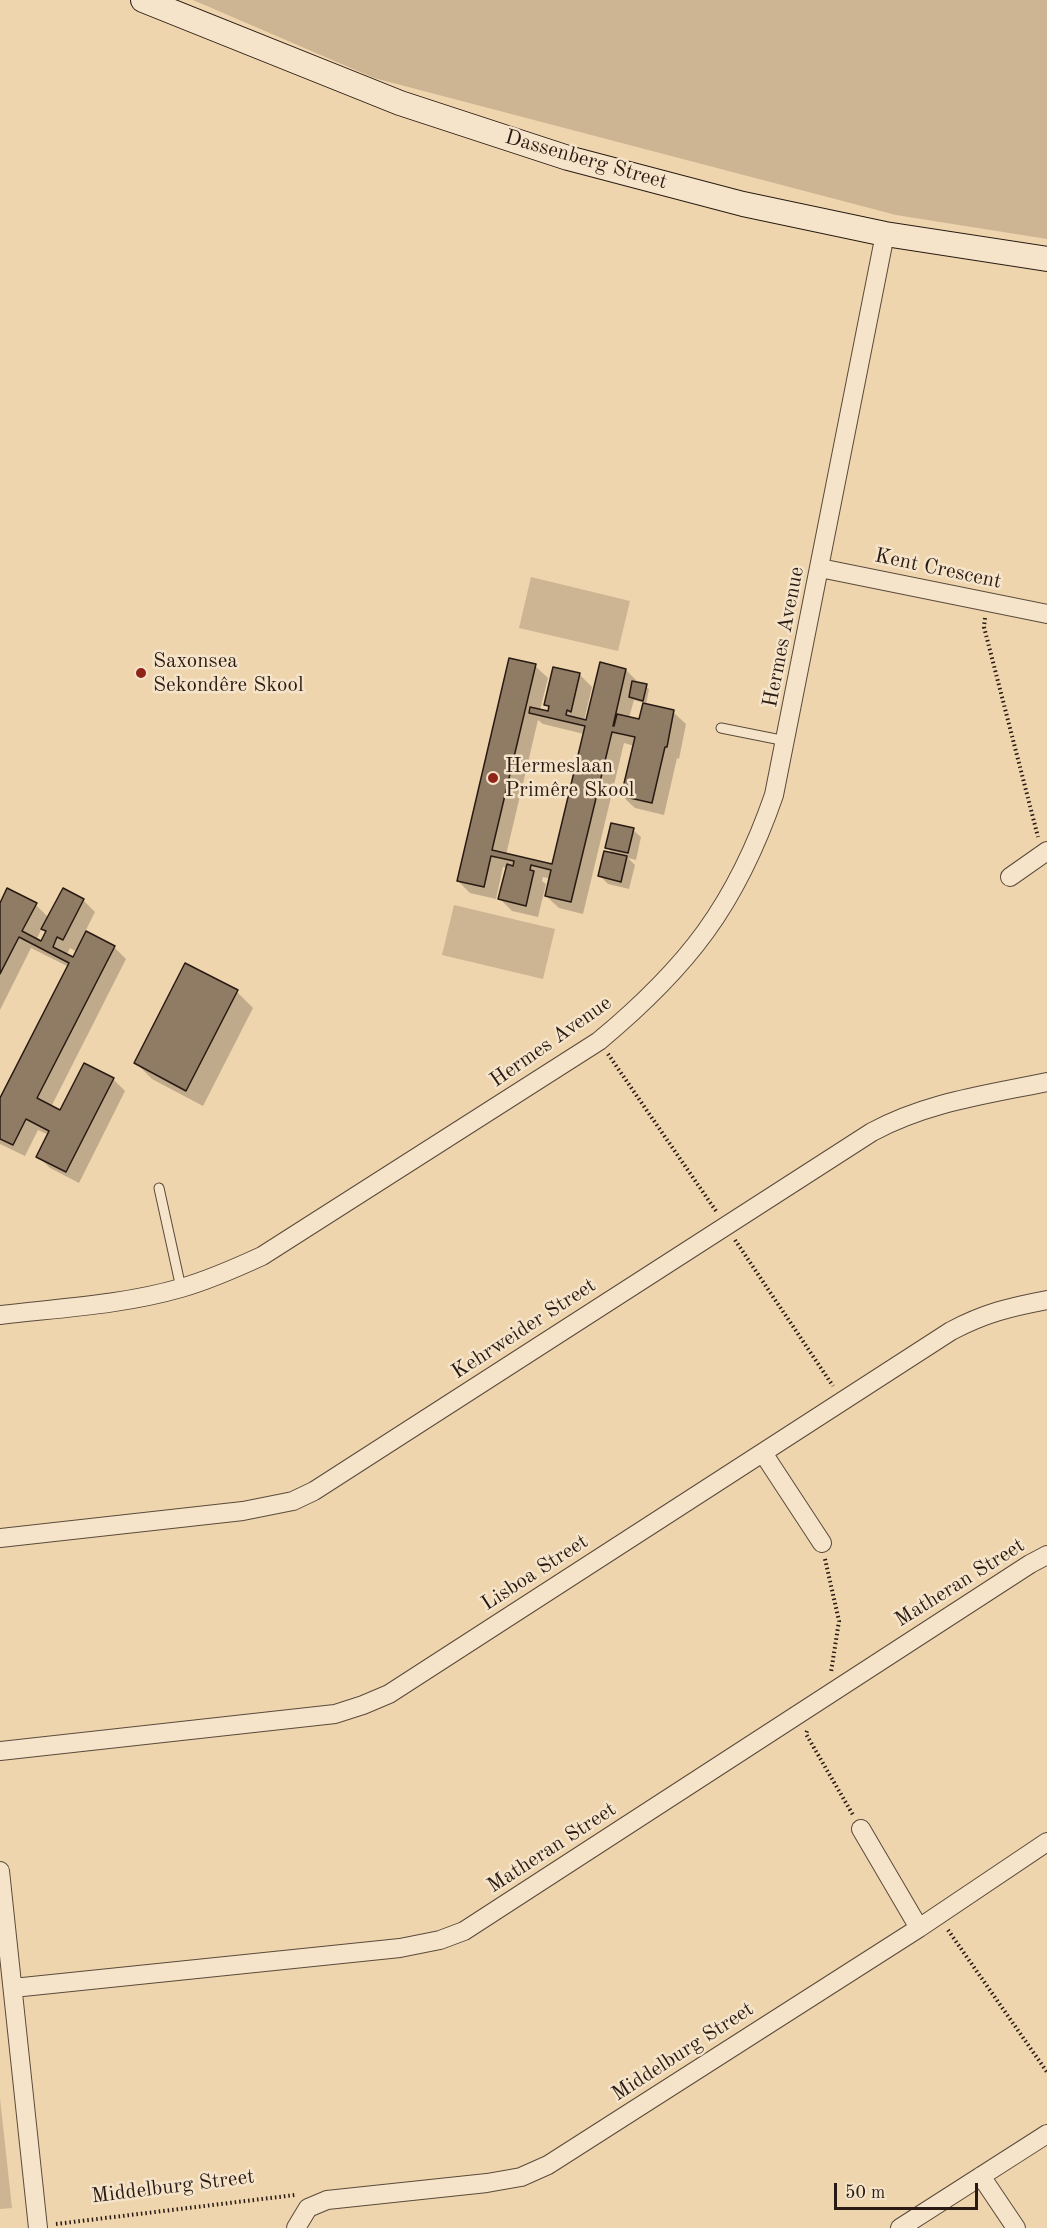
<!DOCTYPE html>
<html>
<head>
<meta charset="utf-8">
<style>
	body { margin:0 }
	#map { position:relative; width:1047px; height:2228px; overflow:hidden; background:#efd5ae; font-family:"Old Standard TT",serif }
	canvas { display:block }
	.scale { position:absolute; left:834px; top:2183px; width:144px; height:27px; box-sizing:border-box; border:3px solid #291b13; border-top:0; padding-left:8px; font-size:18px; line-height:21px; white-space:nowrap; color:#291b13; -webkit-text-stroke:4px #f5e4ca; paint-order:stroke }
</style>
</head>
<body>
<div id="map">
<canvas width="1047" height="2228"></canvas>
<div class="scale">50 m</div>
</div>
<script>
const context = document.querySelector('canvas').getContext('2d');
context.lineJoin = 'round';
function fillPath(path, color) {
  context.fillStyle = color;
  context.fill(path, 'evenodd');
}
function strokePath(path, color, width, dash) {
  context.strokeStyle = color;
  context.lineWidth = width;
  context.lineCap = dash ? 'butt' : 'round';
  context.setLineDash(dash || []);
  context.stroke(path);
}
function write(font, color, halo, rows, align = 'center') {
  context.font = font + ' "Old Standard TT",serif';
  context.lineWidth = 5;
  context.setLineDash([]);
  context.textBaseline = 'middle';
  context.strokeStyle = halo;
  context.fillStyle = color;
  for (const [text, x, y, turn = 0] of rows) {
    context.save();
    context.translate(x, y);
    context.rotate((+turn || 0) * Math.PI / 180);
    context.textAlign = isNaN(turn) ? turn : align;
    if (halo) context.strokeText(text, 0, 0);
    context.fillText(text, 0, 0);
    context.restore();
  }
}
const green = new Path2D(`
	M193,0H1047V239L896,215L374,78Z
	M531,577L630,601L618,651L519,628Z
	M454,905L555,929L543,979L442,955Z
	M0,2098L12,2208L0,2209Z`);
const shadow = new Path2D(`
	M535,666L548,678L540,710L549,713L550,709L546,705L554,669L580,675L592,687L584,721L587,722L626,670L638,682L649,689L646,705L673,712L686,724L679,759L677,758L664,815L635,808L622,796L634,746L624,743L583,914L559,908L546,896L551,879L543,877L542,881L546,884L538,917L512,911L500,899L507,868L503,867L496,899L470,893L458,881ZM634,700L644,703L640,720L629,718ZM538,720L543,724L584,734L553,866L506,855Z
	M633,830L641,837L636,860L628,858L635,865L629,889L608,884L600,876L613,854L607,847Z
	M83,900L95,912L85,932L114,947L126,959L51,1107L61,1112L113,1079L125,1091L79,1183L50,1168L38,1156L49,1135L38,1130L25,1156L0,1144V1101L69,967L31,948L0,1010V906L36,905L49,918ZM42,928L47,933L42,943L36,940ZM70,948L77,952L73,959L66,956Z
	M237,992L253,1008L203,1106L152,1079L136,1063Z`);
const building = new Path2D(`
	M509,658L536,664L492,850L552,864L585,726L529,713L530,707L548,711L549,706L544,705L553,667L580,673L571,712L567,710L566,715L586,720L600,662L626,669L613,726H614L617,714L639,719L643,703L674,710L667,747H665L652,803L621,796L635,737L612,732L571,902L545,896L551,870L531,865L530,870L534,871L526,906L498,899L507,864L513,866L514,861L491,856L484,887L457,881Z
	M632,681L647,684L643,701L629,697Z
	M611,823L634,828L628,853L605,848Z
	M604,851L627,856L621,882L598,876Z
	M7,888L37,903L22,931L41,941L46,931L41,929L63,888L84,899L63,940L57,937L53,947L73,957L86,931L115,946L37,1098L60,1110L84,1063L114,1078L66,1172L36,1157L49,1131L26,1119L13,1145L0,1139V1098L69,963L19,937L0,974V903Z
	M185,963L238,990L186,1091L134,1063Z`);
const path = new Path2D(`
	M985,618L984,627L1038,837
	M608,1054L716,1211
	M735,1240L833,1386
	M825,1559L839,1621L831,1672
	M807,1731L806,1734L853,1815
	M948,1930L1047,2072
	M56,2224L295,2195`);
const service = new Path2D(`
	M721,728L786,741
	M159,1188L181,1288`);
const minor = new Path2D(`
	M820,568L1047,614
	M1010,877L1047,851
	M0,1315C60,1308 122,1305 181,1288C209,1280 236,1268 262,1256L599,1041C688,967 736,905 774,795L885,234
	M763,1453L822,1543
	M0,1538L243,1511L293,1501L314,1491L872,1132C928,1102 985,1095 1047,1082
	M0,1751L335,1714L363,1705L389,1694L951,1331C985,1313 1010,1307 1047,1300
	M861,1829L919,1928
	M0,1871L38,2228
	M13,1988L400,1948L440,1940L464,1931L1030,1564L1047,1555
	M981,2176L1016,2228
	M296,2228L308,2208L327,2200L487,2183L521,2177L548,2165L919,1928L1047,1842
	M900,2228L1047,2134`);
const secondary = new Path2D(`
	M143,0L400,103L568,158L743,204L885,234L1047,259`);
const markers = [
	[141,673,6,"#8f2418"],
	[493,778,6,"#8f2418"]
];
const streetNames = [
	["Dassenberg Street",586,160,16],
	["Kent Crescent",938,569,12],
	["Hermes Avenue",784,637,-79],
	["Hermes Avenue",551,1042,-35],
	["Kehrweider Street",524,1329,-33],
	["Lisboa Street",535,1573,-33],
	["Matheran Street",960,1583,-32],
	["Matheran Street",552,1848,-33],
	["Middelburg Street",683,2052,-33],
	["Middelburg Street",173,2187,-7]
];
const poiNames = [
	["Saxonsea",153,661],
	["Sekondêre Skool",153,685],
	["Hermeslaan",505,766],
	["Primêre Skool",505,790]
];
fillPath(green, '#cdb594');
fillPath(shadow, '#0003');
fillPath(building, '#907c64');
strokePath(building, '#291b13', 1.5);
strokePath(service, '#5a4a3a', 11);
strokePath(minor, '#5a4a3a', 20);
strokePath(secondary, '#291b13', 26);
strokePath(path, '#291b13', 4, [1.5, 3]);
strokePath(service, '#f5e4ca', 9);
strokePath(minor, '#f5e4ca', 18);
strokePath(secondary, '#f5e4ca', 24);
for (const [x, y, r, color] of markers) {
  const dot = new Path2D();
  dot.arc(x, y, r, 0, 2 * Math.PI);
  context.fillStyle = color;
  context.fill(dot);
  strokePath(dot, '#f5e4ca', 2);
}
write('21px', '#291b13', '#f5e4ca', streetNames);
write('21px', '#291b13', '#f5e4ca', poiNames, 'left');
</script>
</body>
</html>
